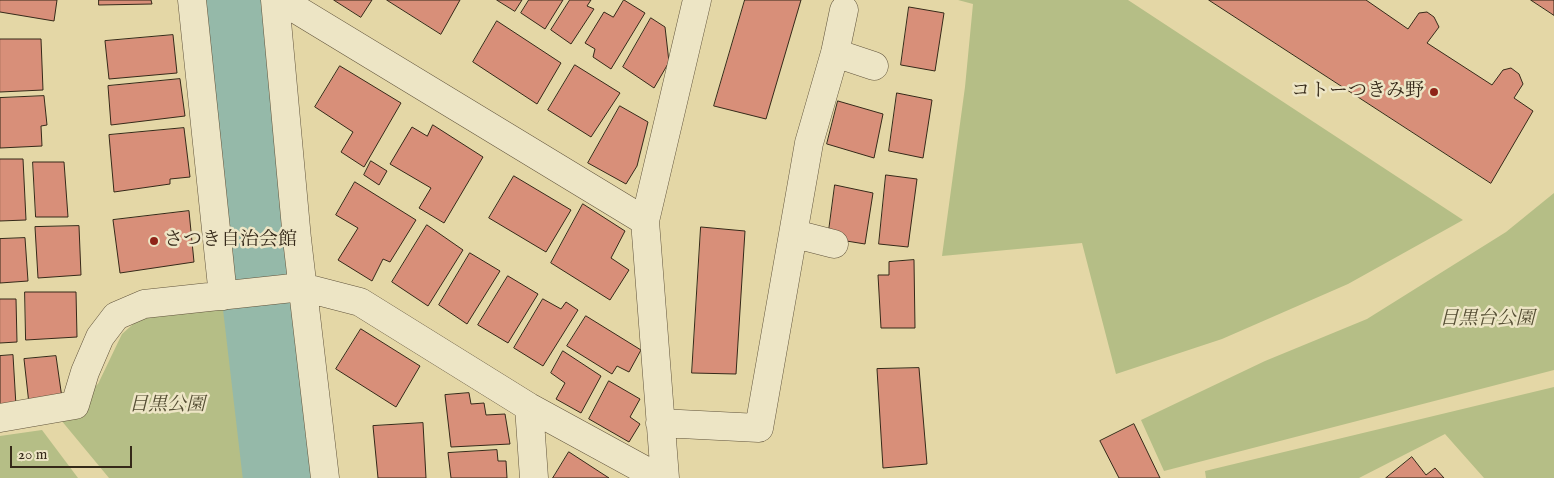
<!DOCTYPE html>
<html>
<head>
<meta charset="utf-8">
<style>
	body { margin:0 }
	#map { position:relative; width:1554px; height:478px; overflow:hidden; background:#e4d7a6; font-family:"IM FELL English",serif }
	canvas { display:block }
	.scale { position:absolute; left:10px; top:446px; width:122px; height:22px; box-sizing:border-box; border:2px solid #352919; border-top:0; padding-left:6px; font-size:15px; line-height:18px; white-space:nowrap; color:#352919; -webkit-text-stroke:4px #ede5c5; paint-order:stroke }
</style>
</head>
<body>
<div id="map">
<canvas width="1554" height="478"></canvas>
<div class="scale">20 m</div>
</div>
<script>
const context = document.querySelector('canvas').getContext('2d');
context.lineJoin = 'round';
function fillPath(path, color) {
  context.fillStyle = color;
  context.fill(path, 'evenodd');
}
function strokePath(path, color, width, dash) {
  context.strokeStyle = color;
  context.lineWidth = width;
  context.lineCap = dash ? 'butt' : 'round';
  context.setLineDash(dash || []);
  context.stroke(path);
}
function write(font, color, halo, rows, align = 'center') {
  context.font = font + ' "IM FELL English","Noto Serif JP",serif';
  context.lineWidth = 5;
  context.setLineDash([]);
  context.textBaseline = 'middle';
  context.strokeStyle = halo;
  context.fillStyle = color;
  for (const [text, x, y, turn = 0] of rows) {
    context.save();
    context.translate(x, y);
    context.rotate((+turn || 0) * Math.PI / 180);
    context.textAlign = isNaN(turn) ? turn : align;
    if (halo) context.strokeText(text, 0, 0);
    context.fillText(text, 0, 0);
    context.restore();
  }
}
const green = new Path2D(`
	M958,0H1128L1463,220L1348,284L1222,339L1116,374L1082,243L942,256L965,87L973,4Z
	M1554,193V370L1164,471L1141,420L1265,361L1367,319L1506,232Z
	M228,302L247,478H109L56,414L98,384L122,334L149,310Z
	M1554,387V478H1484L1445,434L1359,478H1206L1205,471Z
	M42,430L78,478H0V436Z`);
const river = new Path2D(`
	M224,0L280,478`);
const building = new Path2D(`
	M0,0H57L54,21L0,12Z
	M99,0H151L152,4L99,5Z
	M334,0H372L361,17Z
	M387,0H460L441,34Z
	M497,0H522L515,11Z
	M529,0H563L545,29L521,13Z
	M570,0H591L587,6L594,9L571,44L551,30Z
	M624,0L645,13L611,69L593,57L595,49L585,43L604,12L613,17Z
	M745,0H801L766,119L714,106Z
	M1209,0H1366L1408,29L1419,13L1427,12L1434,17L1439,27L1427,43L1492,85L1503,70L1511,68L1519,74L1523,84L1514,98L1533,111L1491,183Z
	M1531,0H1554V15Z
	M909,7L944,13L935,71L901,65Z
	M651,18L665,27L669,62L654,88L623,67Z
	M497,21L561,63L537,104L473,62Z
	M173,35L177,73L109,79L105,41Z
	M0,39H41L43,90L0,92Z
	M575,65L620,93L591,137L548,110Z
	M340,66L401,103L364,167L341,152L353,132L315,107Z
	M180,79L185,116L111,125L108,86Z
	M897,93L932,100L923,158L889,151Z
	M44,96L47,125L41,126L42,146L0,148V98Z
	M838,101L883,114L874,158L827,144Z
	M620,106L648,122L637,166L626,184L588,163Z
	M433,125L483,157L444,223L419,208L431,188L390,164L412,127L427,136Z
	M184,128L190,177L170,179V184L114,192L109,135Z
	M0,159H23L26,220L0,221Z
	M371,161L387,171L379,185L364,175Z
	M33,162H64L68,217H36Z
	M886,175L917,179L908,247L879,244Z
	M514,176L571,210L546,252L489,218Z
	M355,182L416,220L390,262L383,259L372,281L338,260L358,228L336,215Z
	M835,185L873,193L865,244L828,238Z
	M583,204L625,231L611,258L629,270L610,300L551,263Z
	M189,211L194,262L120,273L113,220Z
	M427,225L463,250L428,306L392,282Z
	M79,226L81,275L38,278L35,227Z
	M701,227L745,231L736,374L692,373Z
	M25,238L28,281L0,283V239Z
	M470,253L500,271L467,324L439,305Z
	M914,260L915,328H881L878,275H889V262Z
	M508,276L538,294L508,343L478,325Z
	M25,292H76L77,337L26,340Z
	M0,299H16L17,342L0,343Z
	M543,299L561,309L566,302L578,310L543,366L514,348Z
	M586,316L641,350L629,372L617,366L612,374L567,346Z
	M361,329L420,366L396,407L336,369Z
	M563,351L601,376L581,413L556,399L565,383L551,373Z
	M13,355L16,406L0,407V356Z
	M56,356L62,398L29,404L24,359Z
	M919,368L927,464L883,468L877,369Z
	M609,381L640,399L630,417L640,424L629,442L589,419Z
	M469,393L471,404L484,403L486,415L505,414L510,444L451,447L445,395Z
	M423,423L426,478H378L373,426Z
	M1134,424L1160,478H1119L1100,441Z
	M497,450L498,461H506L507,478H451L448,453Z
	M569,452L609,478H553Z
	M1412,457L1426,475L1435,468L1444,478H1386Z`);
const minor = new Path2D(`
	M192,0L223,296
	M275,0L297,239L325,478
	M281,0L645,221
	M835,53L874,66
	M795,234L834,244
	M529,407L534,478
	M0,418L75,405L85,372L100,337L116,316L144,304L302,287L360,302L529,407L659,478
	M660,423L759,428L809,143L835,53L844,10
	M665,478L645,221L697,0`);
const markers = [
	[1434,92,5,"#8f2418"],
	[154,241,5,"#8f2418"]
];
const poiNames = [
	["コトーつきみ野",1424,92],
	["さつき自治会館",164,241,"left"]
];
const parkNames = [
	["目黒台公園",1487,320],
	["目黒公園",167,406]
];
fillPath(green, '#b5be86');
strokePath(river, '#95b9a9', 74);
fillPath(building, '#d88f79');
strokePath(building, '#352919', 1);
strokePath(minor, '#61543c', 29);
strokePath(minor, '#ede5c5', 28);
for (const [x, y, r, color] of markers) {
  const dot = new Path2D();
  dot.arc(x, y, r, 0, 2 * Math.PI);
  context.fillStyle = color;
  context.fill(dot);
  strokePath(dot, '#ede5c5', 2);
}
write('19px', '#352919', '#ede5c5', poiNames, 'right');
write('italic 19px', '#554e34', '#ede5c5', parkNames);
</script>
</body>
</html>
